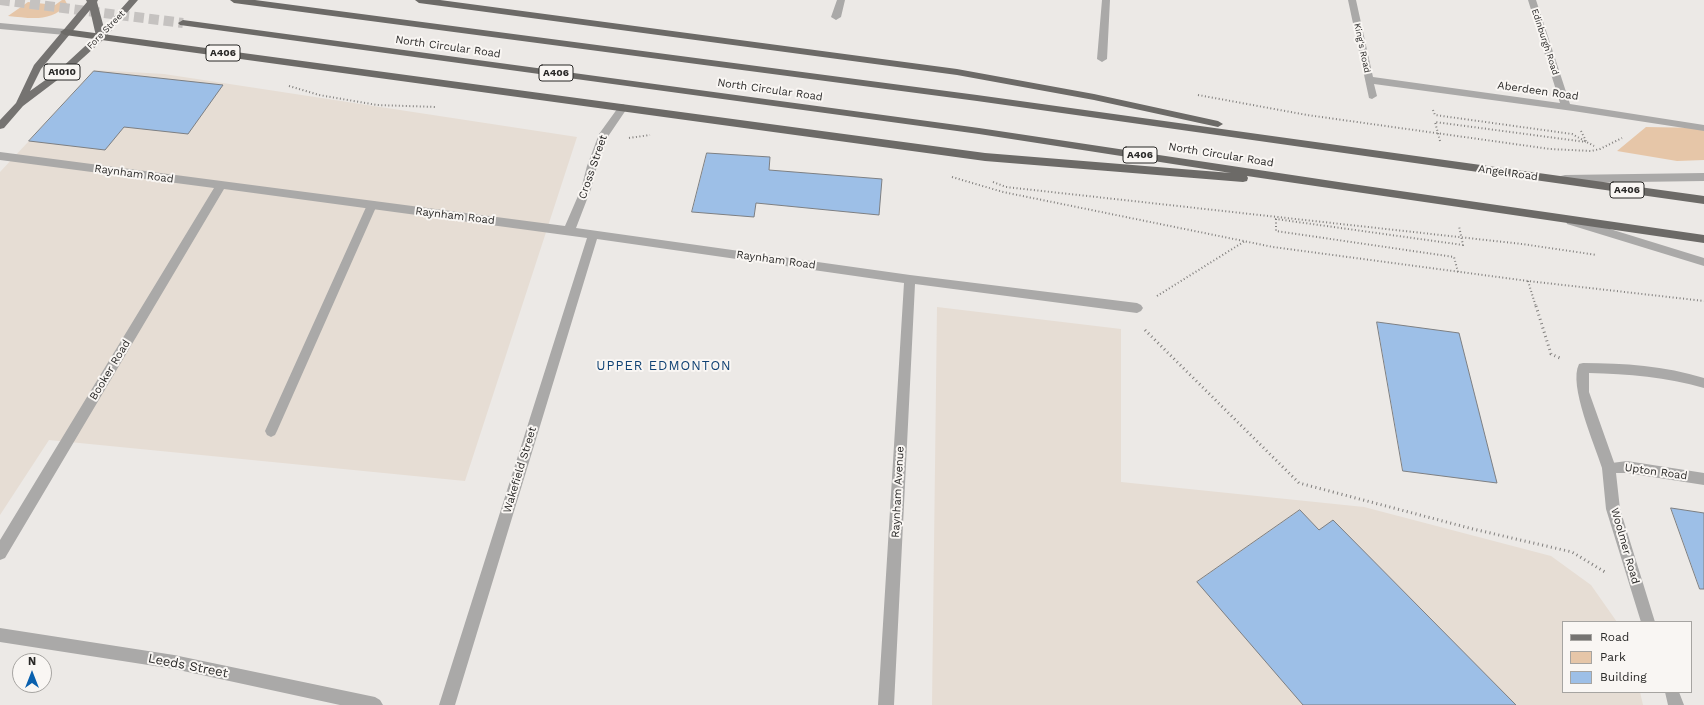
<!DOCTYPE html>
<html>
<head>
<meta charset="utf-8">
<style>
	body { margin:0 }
	#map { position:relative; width:1704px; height:705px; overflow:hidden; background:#ece9e6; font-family:"Work Sans",sans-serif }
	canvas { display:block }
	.legend { position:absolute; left:1562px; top:621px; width:130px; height:72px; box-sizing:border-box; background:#f9f6f3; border:1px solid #a6a4a1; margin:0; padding:5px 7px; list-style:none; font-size:12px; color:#292827 }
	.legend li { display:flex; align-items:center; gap:8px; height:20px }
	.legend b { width:20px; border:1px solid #a6a4a1 }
	.north { position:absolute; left:12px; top:653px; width:40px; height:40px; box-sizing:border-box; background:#f9f6f3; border:1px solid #a6a4a1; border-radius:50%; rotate:0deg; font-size:11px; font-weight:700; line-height:16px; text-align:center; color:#292827 }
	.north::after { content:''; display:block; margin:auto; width:14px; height:18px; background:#0960ae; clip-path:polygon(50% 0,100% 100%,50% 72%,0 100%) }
</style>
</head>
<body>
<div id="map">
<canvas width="1704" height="705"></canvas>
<ul class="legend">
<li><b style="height:5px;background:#757371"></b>Road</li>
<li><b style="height:11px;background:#e6c6a8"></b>Park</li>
<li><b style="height:11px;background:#9dbfe7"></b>Building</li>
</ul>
<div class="north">N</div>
</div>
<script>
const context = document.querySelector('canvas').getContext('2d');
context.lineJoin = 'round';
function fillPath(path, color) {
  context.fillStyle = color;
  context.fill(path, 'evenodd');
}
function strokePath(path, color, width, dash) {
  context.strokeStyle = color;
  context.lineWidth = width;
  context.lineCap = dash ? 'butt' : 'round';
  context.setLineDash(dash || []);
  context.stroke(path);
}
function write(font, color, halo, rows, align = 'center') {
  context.font = font + ' "Work Sans",sans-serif';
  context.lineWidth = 4;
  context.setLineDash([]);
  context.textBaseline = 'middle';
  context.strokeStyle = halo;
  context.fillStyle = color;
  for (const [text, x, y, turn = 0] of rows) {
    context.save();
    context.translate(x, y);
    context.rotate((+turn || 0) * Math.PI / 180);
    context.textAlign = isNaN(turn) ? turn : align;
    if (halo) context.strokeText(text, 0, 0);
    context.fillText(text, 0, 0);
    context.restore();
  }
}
const built = new Path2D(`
	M94,70L164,74L577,137L465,481L49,440L0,515V172L70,97Z
	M937,307L1121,329V482L1364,507L1551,556L1591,585L1617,622H1563V692H1640L1643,705H932Z`);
const green = new Path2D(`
	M62,0H65L67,4C51,23 30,18 8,16L28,2L55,5Z
	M1646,127L1704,128V160L1677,161L1617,151Z`);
const building = new Path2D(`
	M94,71L223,85L188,134L124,127L105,150L29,141Z
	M707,153L770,157L769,170L882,179L879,215L756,203L754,217L692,212Z
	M1377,322L1459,333L1497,483L1403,471Z
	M1671,508L1704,513V589H1700Z
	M1300,510L1319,530L1333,520L1516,705H1303L1197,582Z`);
const trunkTunnel = new Path2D(`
	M0,0L183,23`);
const pathFar1 = new Path2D(`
	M289,86L319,95L377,105L436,107
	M1198,95L1307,115L1550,149L1591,151L1600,149L1622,138
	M1433,110L1435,115L1572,134L1594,146
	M1581,131L1586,141
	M629,138L650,135
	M1440,141L1435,122L1586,142
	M952,177L1003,192L1273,247L1528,281L1704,301
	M993,182L1006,187L1522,244L1597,255
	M1458,272L1454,257L1276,231V219L1463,245L1459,226
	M1528,281L1536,307
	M1157,296L1245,241`);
const path = new Path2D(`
	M1536,306L1551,354L1562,359
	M1145,330L1299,483L1473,529L1572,552L1605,572`);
const service = new Path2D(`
	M1704,173V181L1565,183L1561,182L1560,179L1561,176L1565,175Z
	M372,201L376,202L377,205L277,431L275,435L271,437L267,435L265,431L367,205L368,202Z
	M1571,217L1704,258V266L1567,224L1566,221L1567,218Z
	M1583,363C1624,363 1665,366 1704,378V388C1667,377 1628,374 1589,373V392L1616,468L1614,472L1609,474L1604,472L1602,468C1595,445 1568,385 1579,364Z`);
const minor = new Path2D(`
	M837,0H845L841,17L836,20L831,17Z
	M1102,0H1110L1107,59L1102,62L1097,59Z
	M1348,0H1356L1373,77L1560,103L1528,0H1536L1570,104L1704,125V131L1573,111L1374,84L1377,96L1372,99L1369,98Z
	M623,104L628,107L609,135L597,166L591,189L576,228L910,275L1137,303L1141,305L1143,308L1141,311L1137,313L915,284L894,705H878L904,283L597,239L455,705H439L587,238L224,189L5,558L0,560V540L214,188L0,160V152L565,226L581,189L587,166L599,134L620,105Z
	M1627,461L1704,473V485L1627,473H1616L1620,509L1655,622H1641L1606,509L1602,468L1604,464Z
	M0,628L174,655L375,697L380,700L383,705H340L174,669L0,642Z
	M1665,692H1679L1684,705H1668Z`);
const tertiary = new Path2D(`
	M0,23L65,29L70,32L65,35L0,29Z`);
const primary = new Path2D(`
	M86,0H98L97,2L104,28L129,0H138L104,39L64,75L23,106L4,128L0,129V120L16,103L34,65L87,2ZM90,10L96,36L58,71L30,91L41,69Z`);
const trunk = new Path2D(`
	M230,0H255L977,95L1704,196V204L977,101L234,3Z
	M415,0H440L957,69L1094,94L1218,121L1223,124L1218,127L1094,100L957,75L419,3Z
	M183,20L979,128L1352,184L1704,235V243L1247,176L1248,178L1247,181L1243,182L985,161L65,35L60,32L65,29L985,153L1231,173L979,134L180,25L178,23Z`);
const farStreetnames = [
	["Fore Street",106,30,-46],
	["Edinburgh Road",1545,42,72],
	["King's Road",1362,48,78]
];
const shields = [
	[223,53,34],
	[62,72,36],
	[556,73,34],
	[1140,155,34],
	[1627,190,34]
];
const shieldNames = [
	["A406",223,53],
	["A1010",62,72],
	["A406",556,73],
	["A406",1140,155],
	["A406",1627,190]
];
const streetNames = [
	["North Circular Road",448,47,8],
	["North Circular Road",770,90,8],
	["Aberdeen Road",1538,91,8],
	["North Circular Road",1221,155,9],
	["Cross Street",593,167,-71],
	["Angel Road",1508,173,8],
	["Raynham Road",134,174,8],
	["Raynham Road",455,216,7],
	["Raynham Road",776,260,8],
	["Booker Road",110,370,-59],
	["Wakefield Street",520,470,-73],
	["Upton Road",1656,472,8],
	["Raynham Avenue",898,492,-87],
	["Woolmer Road",1625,546,74]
];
const quarterNames = [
	["UPPER EDMONTON",664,366]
];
const nearStreetnames = [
	["Leeds Street",188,666,11]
];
fillPath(built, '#e6ddd4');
fillPath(green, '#e6c6a8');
fillPath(building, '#9dbfe7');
strokePath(building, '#7d7f82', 1);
strokePath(trunkTunnel, '#c5c2c0', 10, [10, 5]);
strokePath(pathFar1, '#817f7d', 2, [1, 2.5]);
strokePath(path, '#817f7d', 3, [1, 3.5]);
fillPath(service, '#aaa9a8');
fillPath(minor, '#aaa9a8');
fillPath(tertiary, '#aaa9a8');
fillPath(primary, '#757371');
fillPath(trunk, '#6c6a67');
write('9px', '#292827', '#f9f6f3', farStreetnames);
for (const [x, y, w] of shields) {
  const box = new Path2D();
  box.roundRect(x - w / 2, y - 8, w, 16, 3);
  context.fillStyle = '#f9f6f3';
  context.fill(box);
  strokePath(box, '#292827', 1);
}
write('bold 10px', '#292827', null, shieldNames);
write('11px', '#292827', '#f9f6f3', streetNames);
context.letterSpacing = '1px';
write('13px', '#0f4173', '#f9f6f3', quarterNames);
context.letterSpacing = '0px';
write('13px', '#292827', '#f9f6f3', nearStreetnames);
</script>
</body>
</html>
